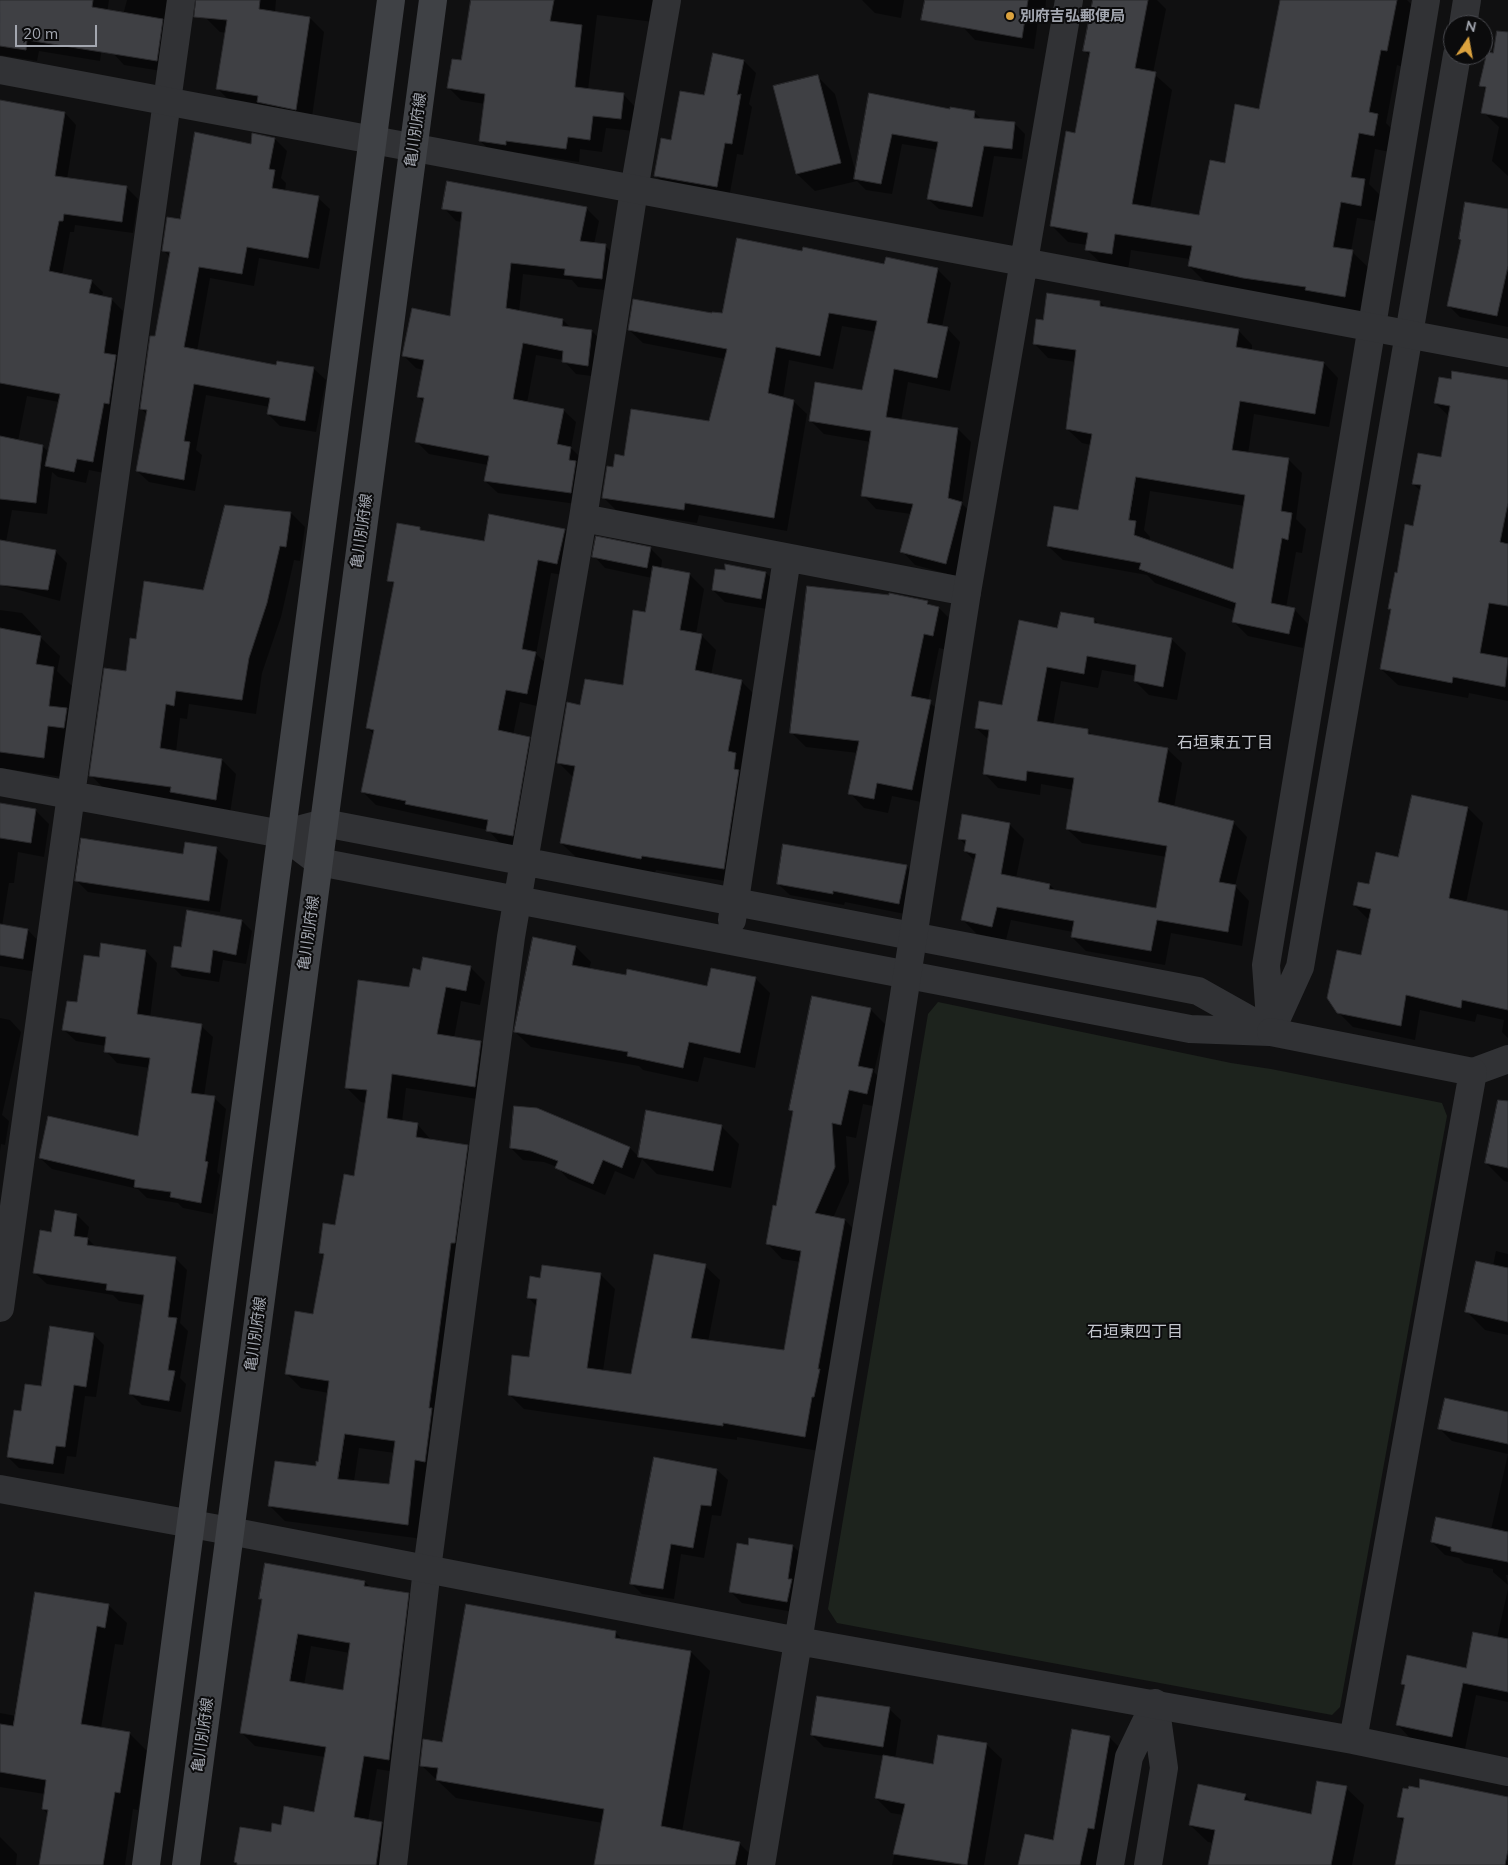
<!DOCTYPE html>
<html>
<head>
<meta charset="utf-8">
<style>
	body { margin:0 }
	#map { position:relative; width:1508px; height:1865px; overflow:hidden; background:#101011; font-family:Mulish,sans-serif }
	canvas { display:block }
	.north { position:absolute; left:1443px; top:15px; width:50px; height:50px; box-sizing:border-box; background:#0b0b0c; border:1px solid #48494e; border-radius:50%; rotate:12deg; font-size:14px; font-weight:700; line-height:20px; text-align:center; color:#a3a7b0 }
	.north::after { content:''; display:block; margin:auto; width:18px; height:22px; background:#dba23e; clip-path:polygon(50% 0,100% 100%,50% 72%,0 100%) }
	.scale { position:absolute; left:15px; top:25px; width:82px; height:22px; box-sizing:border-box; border:2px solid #a3a7b0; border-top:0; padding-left:6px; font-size:15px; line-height:18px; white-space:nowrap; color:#a3a7b0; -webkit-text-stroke:4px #0b0b0c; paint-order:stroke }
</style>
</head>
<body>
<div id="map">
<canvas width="1508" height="1865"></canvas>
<div class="north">N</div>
<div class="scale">20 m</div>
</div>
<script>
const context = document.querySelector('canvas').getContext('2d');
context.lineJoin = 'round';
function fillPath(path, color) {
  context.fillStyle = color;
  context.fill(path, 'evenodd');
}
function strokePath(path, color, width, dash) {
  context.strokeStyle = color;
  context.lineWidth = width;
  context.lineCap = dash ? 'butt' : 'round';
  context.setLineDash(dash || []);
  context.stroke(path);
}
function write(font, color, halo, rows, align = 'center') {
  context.font = font + ' Mulish,"Noto Sans JP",sans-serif';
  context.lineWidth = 4;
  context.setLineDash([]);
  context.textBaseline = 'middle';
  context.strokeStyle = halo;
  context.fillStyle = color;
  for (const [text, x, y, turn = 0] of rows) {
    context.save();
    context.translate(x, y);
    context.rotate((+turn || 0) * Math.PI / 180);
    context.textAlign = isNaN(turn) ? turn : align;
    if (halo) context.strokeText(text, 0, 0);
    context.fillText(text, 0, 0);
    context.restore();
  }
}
const green = new Path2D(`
	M938,1002L1231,1063L1271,1069L1442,1103L1447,1116L1340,1707L1332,1715L837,1623L828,1609L928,1014Z`);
const shadow = new Path2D(`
	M0,0H109L100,61L39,51L37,61L0,55Z
	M127,0H171L168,72L124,65L113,53Z
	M207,0H276L275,12L310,18L324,32L311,124L232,103L217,88L227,33L220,32L205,17Z
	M472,0H667L662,23L597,15L588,90L624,95L636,108L634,131L606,128L602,152L580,149L579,162L519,153L518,157L493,153L480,141L485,104L461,100L449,88L462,62Z
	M862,0H904L901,18L875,13Z
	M965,0H1046L1045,13H1039L1034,49L975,40L964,28Z
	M1095,0H1157L1166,9L1153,73L1172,90L1150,208L1200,216L1226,164L1260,110L1281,0H1407L1414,7L1403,67L1397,65L1386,123L1394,131L1390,152L1375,149L1369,184L1381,196L1376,221L1357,218L1351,251L1369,268L1361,312L1323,306L1319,302L1260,294L1205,282L1189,266L1190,259L1131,250L1128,270L1103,265L1086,249L1087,245L1068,242L1052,226L1076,134L1091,57L1085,51Z
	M1508,58V176L1492,161L1499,127L1483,112L1487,91L1481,85Z
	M744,61L756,73L749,104L752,107L743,155L737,154L729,198L667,187L655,175L672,142L705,96Z
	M817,76L835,94L856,174L870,94L951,111L974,112L982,120L1014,123L1025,134L1022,159L994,156L983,217L939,209L928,199L938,150L902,144L892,194L866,190L857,181L815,191L797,174Z
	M0,102L65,113L76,125L67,179L126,187L138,199L133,233L75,225L74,232H70L62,275L91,281L103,292L102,297L111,299L123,311L117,357L127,368L104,473L89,470L86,483L58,477L52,472L47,514L12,510L6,542L55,551L67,563L60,601L0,585ZM27,396L59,402L49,452L42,446L18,441Z
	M275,139L287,151L281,178L286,183L285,192L318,198L330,209L319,269L259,258L254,286L210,278L197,351L277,366L278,362L314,369L326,380L316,432L280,426L268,414L270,407L206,395L196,450L202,455L195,491L149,482L137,471L147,414L141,409L171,258L163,250L181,221L252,145Z
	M444,208H586L599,221L594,244L605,246L618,258L614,291L578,287L572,280L523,274L519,312L563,320L572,329L592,331L604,344L600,377L576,374L563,360L536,355L527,403L563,410L576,422L571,448L583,460V505L498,493L485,481L488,465L429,454L417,442L424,402L418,397L423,370L416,368L403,355L451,317L462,222L456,221Z
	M1508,210V239L1498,270L1508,272V327L1460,317L1448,305Z
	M885,266L937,269L951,283L942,327L947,328L960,342L950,391L908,382L901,421L958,429L971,442L962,504L975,516L959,577L915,565L902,551L911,514L876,509L863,495L871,442L824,434L810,420L863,391L876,332L842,326L833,369L789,360L783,398L793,401L807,414L787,531L699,515L697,523L617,511L603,497L614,469L625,457L710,423L725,359L643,343L629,330L723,315Z
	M1100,302L1106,308L1238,330L1252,345V351L1324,363L1338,378L1329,427L1254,414L1248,454L1288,459L1302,473L1296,519L1306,529L1302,553L1296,552L1286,608L1294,609L1308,624L1303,648L1248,636L1234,622L1236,611L1155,583L1147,575L1063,560L1048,546L1079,512L1091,445L1082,443L1067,429L1076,362L1048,358L1034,343L1044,321ZM1150,491L1245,506L1234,571L1149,542L1150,537L1144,530Z
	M1508,389V701L1469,693L1468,698L1398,685L1381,669L1392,611L1389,608L1414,527L1421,491L1413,484L1442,458L1450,417L1435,403Z
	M291,513L305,527L300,561L294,560L281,617L262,673L256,714L189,704L187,719L180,718L176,752L222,760L236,774L230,813L186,806L180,800L105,790L91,775L137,640L204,592Z
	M420,528L423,532L485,542L565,530L578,544L570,576L551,573L536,654L549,666L541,707L520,702L513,735L529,738L543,751L526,849L501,844L488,830L376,805L363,792L375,735L367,728L395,586L389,580Z
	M650,548L662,560L661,568L689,574L704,589L696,634L701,635L716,650L711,675L741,681L756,696L738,883L656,870L655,873L576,857L561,843L573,777L558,762L581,707L624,687L646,613L652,578L605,568L594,556Z
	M766,573L778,585L773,610L725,602L713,590Z
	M927,602L931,606L939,608L953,622L947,650L939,648L928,701L945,716L926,803L892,796L888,813L864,808L850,793L858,753L806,747L792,733Z
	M0,610L22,613L41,633L40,637L60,656L57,671L73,687L63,777L0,768Z
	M1094,619L1099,625L1171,639L1186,653L1177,700L1149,695L1135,681L1136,676L1102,670L1098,688L1061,681L1053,725L1088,731L1093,736L1167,749L1182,763L1174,807L1233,822L1247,837L1235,886L1249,901L1242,946L1171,933L1165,965L1086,951L1072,937L1073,932L1011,920L1006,940L977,934L963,920L976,862L965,851L966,845L959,838L1010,825L1024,839L1016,878L1050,885L1056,891L1157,909L1167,857L1082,843L1067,829L1074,790L1041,784L1040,795L998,788L984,773L989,740L976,728L1004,706L1058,630Z
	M1413,796L1468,808L1483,823L1466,903L1508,912V1038L1502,1032L1504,1020L1477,1014L1475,1022L1420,1010L1415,1040L1353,1027L1338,1012L1362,956L1369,920L1354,905L1370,885L1399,859Z
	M0,804L35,810L49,824L44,857L18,852L14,883H9L2,926L28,930L41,944L37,972L0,966Z
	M216,848L228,860L220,912L88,892L76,880Z
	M906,866L918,878L910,915L845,902L844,905L790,895L778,884Z
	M242,921L252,931L246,964L223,960L219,982L182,976L172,966L182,949Z
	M576,947L591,962L589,969L708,988L755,978L770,993L755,1068L704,1057L698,1082L643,1070L639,1066L531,1047L515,1032Z
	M146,951L157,963L150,1018L201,1026L213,1037L204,1096L214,1098L226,1109L217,1172L220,1175L213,1214L183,1208L178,1203L147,1198L138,1189L52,1169L40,1158L139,1138L150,1068L117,1063L106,1051V1046L76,1041L64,1030L100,958Z
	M470,967L485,982L480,1005L461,1001L454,1038L481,1042L496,1057L490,1101L406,1088L402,1122L417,1124L432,1141L467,1147L482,1161L423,1539L285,1521L270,1506L317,1468L319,1463L329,1393L301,1388L286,1373L314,1316L325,1257L320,1253L336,1227L355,1178L366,1103L361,1102L346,1087L421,971ZM359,1448L395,1453L390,1485L354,1481Z
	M870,1009L885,1024L874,1072L887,1085L882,1108L863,1104L856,1138L846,1136L849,1182L833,1218L845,1220L859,1235L819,1451L737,1437V1440L524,1409L509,1394L530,1359L537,1307L528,1297L541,1279L600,1274L615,1289L603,1371L632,1376L705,1266L720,1280L708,1342L785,1352L801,1262L782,1259L768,1244L777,1207L794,1113L791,1110Z
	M0,1018L10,1020L21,1032L2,1115L9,1121L5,1145L1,1144L0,1151Z
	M536,1109L630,1148L639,1157L647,1112L721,1126L739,1144L731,1188L657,1174L642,1159L634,1179L615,1171L605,1195L568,1179L557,1167L544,1162L523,1160L511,1148Z
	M1508,1109V1182L1504,1181L1486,1163Z
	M77,1215L89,1227L87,1238L96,1247L175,1258L187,1270L180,1323L188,1331L180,1378L186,1384L181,1412L142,1405L130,1393L144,1305L119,1301L113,1295L47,1284L35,1273L52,1234Z
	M1496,1251L1508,1254V1335L1485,1330L1467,1312L1493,1266Z
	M93,1334L104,1345L96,1397L85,1396L76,1457L67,1456L64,1474L19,1468L8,1457L22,1412L42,1387Z
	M1508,1413V1575H1506L1508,1585L1493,1572V1569L1465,1563L1459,1558L1445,1555L1432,1542L1491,1530L1508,1454L1452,1441L1439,1428Z
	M717,1470L728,1480L721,1516L712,1515L704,1558L681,1554L674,1599L642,1594L631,1583Z
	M793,1546L805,1558L799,1613L742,1603L730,1591Z
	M365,1582L371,1588L408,1594L421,1607L402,1773L377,1769L368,1821L382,1823L395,1836L390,1865H238L235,1862L272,1833L282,1826L316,1813L325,1757L255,1746L242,1733L263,1601L260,1598ZM311,1646L350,1653L344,1691L304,1685Z
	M1508,1589V1702L1476,1695L1465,1749L1410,1738L1398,1725L1406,1688L1402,1684L1467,1669L1497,1638Z
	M108,1605L127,1623L123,1645L115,1644L101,1728L129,1733L147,1751L138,1810L133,1809L125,1865H41L49,1815L43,1809L45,1794L0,1787V1713L16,1716Z
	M615,1632L624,1641L691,1652L710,1671L682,1832L739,1843L758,1862L757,1865H596L603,1823L456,1798L421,1765L443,1744Z
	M889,1709L901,1720L895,1759L934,1766L986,1744L1002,1759L984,1865H892L904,1815L891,1813L876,1798L884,1756L824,1747L812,1735Z
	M1109,1737L1124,1752L1098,1865H1019L1054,1841Z
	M1346,1788L1364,1805L1352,1865H1209L1214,1843L1208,1842L1190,1825L1245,1795L1253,1803L1312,1816Z
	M1508,1799V1865H1395L1404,1822L1398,1816Z
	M0,1837L17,1854L16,1865H0Z`);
const building = new Path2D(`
	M0,0H93L92,7L163,19L157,61L27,40L26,50L0,46Z
	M196,0H260L259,9L310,17L296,110L257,102L258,96L216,89L227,20L194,17Z
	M471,0H554L550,21L582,25L575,87L624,93L621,119L593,116L590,140L568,137L566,149L506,141V145L479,141L485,94L447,88L452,59L461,60Z
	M925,0H1028L1022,38L921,20Z
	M1093,0H1148L1135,68L1156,72L1132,204L1199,215L1210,160L1225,163L1235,104L1259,109L1280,0H1397L1387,51L1381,50L1369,112L1378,114L1374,136L1359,133L1351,177L1365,179L1361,206L1341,202L1333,247L1353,250L1345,297L1305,290L1306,287L1243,278L1188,266L1192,246L1115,234L1112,254L1085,250L1088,233L1050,226L1066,131L1075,133L1090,52L1083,51Z
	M1497,31L1508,32V118L1481,113L1486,87L1479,86L1487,52L1493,53Z
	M713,53L744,60L737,95L741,94L732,144L725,143L717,187L654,176L661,138L671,140L680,91L704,95Z
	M818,75L841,163L796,174L773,86Z
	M869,93L950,109V107L975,111L974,118L1015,122L1012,149L984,146L972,207L927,199L938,142L892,134L881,184L854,179Z
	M0,100L65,112L55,176L127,186L122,222L64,214L63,221H59L49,271L92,280L89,293L112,298L104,353L116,355L109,404L104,403L93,462L77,459L74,472L45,466L60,394L0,383Z
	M195,132L251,144L252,133L275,138L269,169L275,170L272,188L319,196L308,258L247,247L242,274L199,267L184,347L276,365L277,361L314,367L305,421L267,414L270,398L194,384L184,441L190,442L184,480L136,471L147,410L140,409L150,336H155L170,252L162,251L167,217L180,219Z
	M447,181L587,207L580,241L606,244L602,279L564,275L565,269L511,263L506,308L563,319L562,326L592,330L588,366L562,362L563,351L523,343L513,399L564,409L557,444L571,447L569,460L576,461L571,493L484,481L489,456L415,442L424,398L417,397L424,360L402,356L412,308L450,316L462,212L442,209Z
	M1465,202L1508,209V266L1497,316L1447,306L1461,240L1459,239Z
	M737,238L802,251L803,247L884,264L886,257L938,268L927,323L948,327L937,378L894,369L886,417L958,428L948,498L962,502L946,564L900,552L913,504L861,496L871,431L809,421L815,382L862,390L877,321L829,313L820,356L776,347L768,393L794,400L774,518L685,503L684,510L602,498L607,466L613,467L615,454L624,456L631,409L709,421L727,349L628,330L633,299L712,313V312L722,313Z
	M1047,293L1100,301V306L1239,329L1236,347L1324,362L1315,414L1240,401L1232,450L1289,458L1281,511L1292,513L1288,540L1282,538L1271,603L1295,608L1289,634L1232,622L1236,603L1139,569L1141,563L1047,546L1054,506L1078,510L1092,434L1066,429L1076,350L1033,344L1036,319L1043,320ZM1136,477L1245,495L1233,569L1134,535L1136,521L1129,520Z
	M1452,371L1508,380V503L1500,542L1508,544V606L1489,603L1480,653L1508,658L1505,687L1453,677L1452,683L1380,669L1391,609H1388L1395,572L1397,573L1405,524L1413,526L1421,485L1412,484L1418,453L1441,457L1450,406L1434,403L1439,377L1451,379Z
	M0,436L43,445L36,503L0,499Z
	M225,505L291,512L286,547L280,546L267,603L249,658L242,700L176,691L174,706L166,704L160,748L222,759L216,800L170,792L171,787L89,776L104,668L126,671L130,638L136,639L144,581L203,590Z
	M489,514L565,529L557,564L538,560L522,649L536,652L527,694L506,690L498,730L530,737L513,836L486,831L488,820L405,804L406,801L361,792L374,730L366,728L394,582L387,581L397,523L420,527V530L484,541Z
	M596,536L651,547L647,568L592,557Z
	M0,540L56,550L48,590L0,585Z
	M725,564L766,572L761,599L712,590L715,569L725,570Z
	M653,566L690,573L680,630L702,634L695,670L742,680L728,751L736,753L734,769L739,770L724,869L642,856L641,859L560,843L575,766L557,763L567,702L580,705L585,679L623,685L633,610L645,612Z
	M807,586L889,595V593L928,601L927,604L939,607L933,636L924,634L911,696L931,700L912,790L877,783L874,799L848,794L859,741L790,733Z
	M1061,612L1094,618V623L1172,638L1163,687L1134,681L1136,665L1087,656L1084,674L1047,667L1037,721L1088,729V734L1168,748L1158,802L1234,821L1219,882L1236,885L1228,932L1157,920L1151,951L1071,937L1074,921L997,907L992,927L961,920L976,854L964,851L966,840L958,839L962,814L1010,823L1001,874L1050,884L1049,889L1156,908L1167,846L1066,829L1074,778L1027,771L1026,781L983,774L989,730L975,728L979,701L1002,705L1019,620L1057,628Z
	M0,628L41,636L36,664L54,667L49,706L67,708L64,728L48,726L44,758L0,752Z
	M1412,795L1468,807L1449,898L1508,911V1010L1462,1000L1461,1008L1406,995L1401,1026L1337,1013L1327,998L1337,950L1361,955L1371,909L1353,905L1358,882L1369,884L1376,852L1398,857Z
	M0,803L36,809L31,843L0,838Z
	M81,838L183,854L185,842L217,847L209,901L75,881Z
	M783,844L907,865L899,904L833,891V894L777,884Z
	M187,910L242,920L236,955L213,950L210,973L171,967L174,946L181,947Z
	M0,924L28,929L23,959L0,955Z
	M533,937L576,946L572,965L626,975L627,969L707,986L711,968L756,977L740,1053L689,1042L683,1068L627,1056L628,1052L514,1032Z
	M101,943L146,950L137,1014L202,1024L191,1093L215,1096L205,1161L208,1162L201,1203L170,1197L171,1192L134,1187L135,1180L39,1158L48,1116L138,1136L150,1058L104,1052L106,1037L62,1030L67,1001L77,1002L84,955L99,957Z
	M423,957L471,966L466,991L446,987L437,1034L481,1041L475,1087L392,1074L387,1118L418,1123L416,1137L468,1145L455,1243H451L429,1408H432L425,1462L415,1460L408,1525L268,1506L275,1461L316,1466V1461L318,1462L329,1381L285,1374L295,1311L313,1314L324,1254L319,1253L323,1223L335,1225L344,1174L354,1176L367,1090L345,1088L358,980L409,987L413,968L420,970ZM345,1434L395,1441L389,1484L338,1479Z
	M812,996L871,1008L858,1066L873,1069L867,1094L849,1090L841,1125L832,1123L835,1167L815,1213L845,1219L818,1369H820L814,1397H812L805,1437L723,1423V1426L508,1395L512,1355L529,1357L537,1299L527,1298L530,1276L540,1278L542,1265L601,1273L587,1368L631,1374L654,1254L706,1264L691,1338L784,1350L801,1251L766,1244L773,1205L776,1206L793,1111L789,1110Z
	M1498,1100L1508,1101V1168L1485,1163Z
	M514,1106L537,1108L630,1147L622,1168L603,1160L593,1184L555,1168L558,1161L531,1151L510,1148Z
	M646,1110L722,1125L713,1171L638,1157Z
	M55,1210L77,1214L74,1236L88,1238L87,1245L176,1257L168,1317L177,1318L168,1370L175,1371L169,1401L129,1394L144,1295L106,1290L107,1284L33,1273L40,1230L51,1232Z
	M1476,1261L1508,1268V1322L1465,1312Z
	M50,1326L94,1333L86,1387L74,1385L65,1447L56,1446L53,1464L7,1457L14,1410L21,1411L25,1384L41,1386Z
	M1445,1398L1508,1412V1444L1438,1429Z
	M654,1457L717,1469L711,1506L701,1505L693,1548L671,1544L663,1589L630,1584Z
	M1436,1517L1508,1532V1562L1451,1551V1547L1431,1542Z
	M749,1538L793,1545L788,1579H792L787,1602L729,1592L737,1543L748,1545Z
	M265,1563L365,1581L364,1586L409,1593L389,1760L364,1756L354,1817L382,1822L376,1865H237V1863L234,1862L240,1827L271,1832L272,1823L281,1825L284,1806L314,1812L326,1747L240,1733L262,1599H259ZM298,1634L350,1643L343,1690L290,1681Z
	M35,1592L109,1604L105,1628L97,1626L81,1724L130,1732L120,1793L115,1792L103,1865H39L48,1810L42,1809L46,1780L0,1772V1724L13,1726Z
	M466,1604L616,1631L615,1638L691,1651L661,1826L740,1842L735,1865H594L604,1809L436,1780L438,1768L420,1766L423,1739L442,1742Z
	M1473,1632L1508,1639V1692L1463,1683L1452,1737L1396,1725L1405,1685L1401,1684L1407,1655L1466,1668Z
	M817,1696L890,1707L883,1747L811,1735Z
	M1072,1729L1110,1736L1094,1829L1088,1828L1080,1865H1018L1025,1834L1053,1840Z
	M938,1735L987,1743L967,1865L893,1854L905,1804L875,1798L883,1755L933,1764Z
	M1420,1779L1508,1797V1850L1505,1865H1395L1404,1818L1397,1817L1403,1788L1408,1789L1409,1786L1419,1788Z
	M1317,1781L1347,1786L1331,1865H1208L1215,1830L1189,1825L1198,1784L1246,1794L1244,1800L1311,1814Z`);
const minor = new Path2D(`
	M1463,25L1467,0
	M583,518L967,592
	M0,782L282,834L324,823L1198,991L1271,1032
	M282,834L319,862L1190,1029L1270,1032
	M732,920L787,558
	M1271,1031L1300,967L1457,55
	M1271,1032L1266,965L1426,0
	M1473,1072L1508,1059
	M0,1308L181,0
	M393,1865L427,1569L511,937L583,518L634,190L667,0
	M1110,1865L1129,1757L1155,1703
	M1148,1865L1164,1768L1155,1703`);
const tertiary = new Path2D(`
	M0,70L1508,353
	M1271,1032L1473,1072L1353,1740
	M0,1489L230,1531L798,1641L1353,1740L1508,1772
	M761,1865L887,1104L967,592L1069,0`);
const secondary = new Path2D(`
	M146,1865L391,0
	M186,1865L433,0`);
const markers = [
	[1010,16,5,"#dba23e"]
];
const poiNames = [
	["別府吉弘郵便局",1020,16]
];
const streetNames = [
	["亀川別府線",416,130,-82],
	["亀川別府線",362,531,-82],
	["亀川別府線",309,933,-82],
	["亀川別府線",256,1334,-82],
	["亀川別府線",203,1735,-82]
];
const neighbourhoodNames = [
	["石垣東五丁目",1225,743],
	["石垣東四丁目",1135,1332]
];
fillPath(green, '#1d231d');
fillPath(shadow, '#0007');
fillPath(building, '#3f4044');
strokePath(building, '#2a2a2d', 1);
strokePath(minor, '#313235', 28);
strokePath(tertiary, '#313235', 28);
strokePath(secondary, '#3f4145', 28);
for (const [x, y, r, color] of markers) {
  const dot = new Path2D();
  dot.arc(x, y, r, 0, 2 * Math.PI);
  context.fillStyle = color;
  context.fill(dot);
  strokePath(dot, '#0b0b0c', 2);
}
write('bold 15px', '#a3a7b0', '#0b0b0c', poiNames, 'left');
write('15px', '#a3a7b0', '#0b0b0c', streetNames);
write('16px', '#c3c6cd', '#0b0b0c', neighbourhoodNames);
</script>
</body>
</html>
